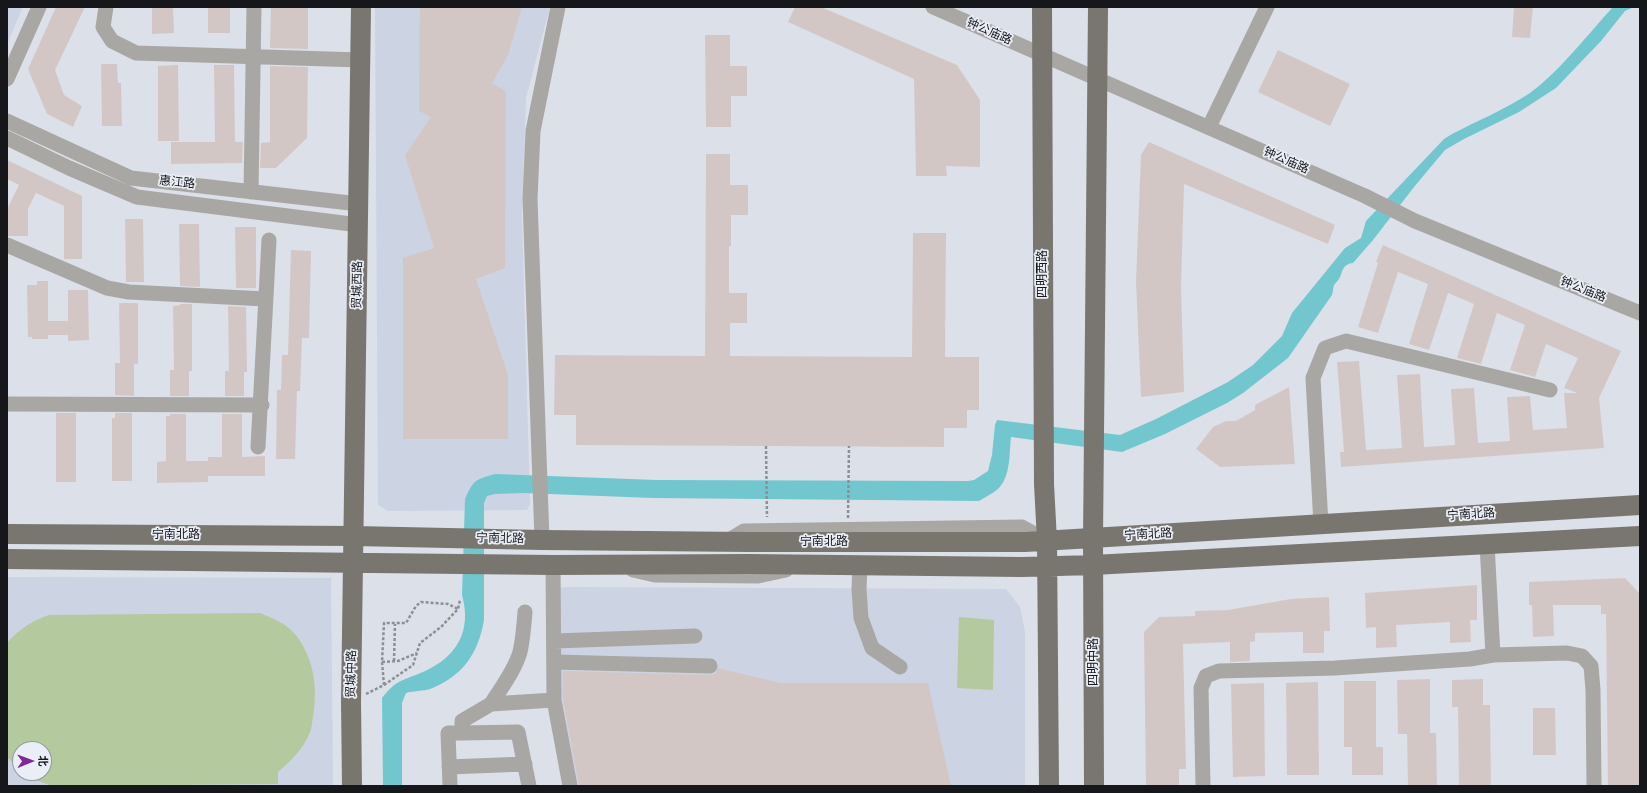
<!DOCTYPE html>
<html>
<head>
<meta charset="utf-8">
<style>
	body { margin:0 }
	#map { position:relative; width:1647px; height:793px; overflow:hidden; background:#dce0e9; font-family:Poppins,"Noto Sans SC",sans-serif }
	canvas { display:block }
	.frame { position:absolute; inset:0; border:8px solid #16171a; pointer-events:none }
	.north { position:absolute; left:12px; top:741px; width:40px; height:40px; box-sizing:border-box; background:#eaeef6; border:1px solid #95989e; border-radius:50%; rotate:89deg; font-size:11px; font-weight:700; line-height:16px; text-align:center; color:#16171a }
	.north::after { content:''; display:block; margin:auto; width:14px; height:18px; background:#802996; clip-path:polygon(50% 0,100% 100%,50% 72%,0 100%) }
</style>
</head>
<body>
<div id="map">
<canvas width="1647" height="793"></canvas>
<div class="frame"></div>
<div class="north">北</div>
</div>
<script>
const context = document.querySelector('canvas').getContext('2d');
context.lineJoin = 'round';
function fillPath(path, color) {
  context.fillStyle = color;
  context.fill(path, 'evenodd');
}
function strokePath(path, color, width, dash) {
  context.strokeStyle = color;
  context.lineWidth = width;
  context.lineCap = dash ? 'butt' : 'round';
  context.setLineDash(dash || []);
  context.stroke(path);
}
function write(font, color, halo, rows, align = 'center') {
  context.font = font + ' Poppins,"Noto Sans SC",sans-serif';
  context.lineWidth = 3.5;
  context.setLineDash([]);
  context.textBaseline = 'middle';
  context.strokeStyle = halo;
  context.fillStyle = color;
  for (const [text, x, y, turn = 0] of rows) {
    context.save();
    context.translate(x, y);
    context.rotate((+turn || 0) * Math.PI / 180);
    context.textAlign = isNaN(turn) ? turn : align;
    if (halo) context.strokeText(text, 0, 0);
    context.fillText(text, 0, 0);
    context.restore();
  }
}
const built = new Path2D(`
	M7,7H23L7,44Z
	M375,7H550L526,98L522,214L530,504L527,510L388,511L378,505Z
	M7,577L331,578L333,786H7ZM20,749H44V773H20Z
	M570,587L1006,589L1020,607L1025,632V786H575L556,682V588Z`);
const green = new Path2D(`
	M260,613C272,618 285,623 294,633C314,657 318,687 313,717C312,721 312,727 310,732C304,748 291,761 278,772V784L52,786L30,778L24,773H44V749H20V770L7,757V643C21,628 30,622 49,615Z
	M959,617L994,620L993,690L957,688Z`);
const water = new Path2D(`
	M1613,7H1634L1625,11L1601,41L1556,88L1519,112L1464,139L1445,150L1414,187L1373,240L1353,263C1343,264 1343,270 1340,277C1339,280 1336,282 1334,285C1333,288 1333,292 1332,295L1288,358L1243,393L1227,403L1165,434L1122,452L1011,437C1009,455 1011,476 998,489C992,494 985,497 979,501L653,498L523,493L495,494L487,496L484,503V620C478,654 463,676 430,689C423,691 413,691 406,693L402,703V786H383L382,698C397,679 402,681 423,672C457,657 472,631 462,595L465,499C474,479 475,480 495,474L656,480L968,481L974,480L988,471L992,455L995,425L997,420L1120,435L1156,419L1228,382L1253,365L1282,336L1292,313L1345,248L1361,238L1366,221L1444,139L1452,134C1477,121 1506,109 1530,93C1559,72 1588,34 1613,7Z`);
const building = new Path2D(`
	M56,7H85L55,70L64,95L82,106L73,127L47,114L28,69Z
	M152,7H173L174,33L152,34Z
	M208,7H230V33H208Z
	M271,7H308V49L270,48Z
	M420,7H522L508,55L492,83L506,92L505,268L476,279L508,375V439H403V258L434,248L405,155L431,117L419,111Z
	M795,7H821L957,65L980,100V167L946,166L947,176H916L914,79L788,22Z
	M1514,7H1533L1530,38L1512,37Z
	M705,35H730V66H747V96H731V127H706Z
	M1278,50L1350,84L1330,126L1258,92Z
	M101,64H117L118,83H121L122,126H102Z
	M178,65L179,141H158V66Z
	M214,65H234L235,142H243L242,163L171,164V142H215Z
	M270,66L308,67L307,138L276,168H260L261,143L270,142Z
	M1149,142L1335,225L1328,244L1184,184L1181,286L1184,392L1141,397L1136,282L1141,155Z
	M706,154H730V185H748V215H731V246H729V293H747V323H730V356L912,357L913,233H946L945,357H979V410H967V428H944V447L576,445V415H554L555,355L705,356Z
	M7,160L82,196V259H64V206L36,193L28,209V236H8V207L19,185L7,179Z
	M125,219H143L144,282H126Z
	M179,224H199L200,287L180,286Z
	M235,227H256V288H236Z
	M1383,245L1621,351L1599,398L1604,448L1341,467L1340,452H1344L1337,362L1359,361L1366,450L1402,448L1397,375L1420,374L1424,447L1455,445L1451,389L1474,388L1478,443L1510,441L1507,397L1530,396L1533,430L1567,428L1564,393H1577L1564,388L1578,358L1546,344L1535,377L1510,370L1525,325L1497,313L1481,364L1457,358L1474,304L1448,293L1429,350L1409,344L1428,284L1398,272L1378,333L1358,327L1378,263L1376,262Z
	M291,250L311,251L309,338H302L300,391H297L295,459H276L277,390H281L282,355H288Z
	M37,281H48V321H68V290H88L89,340L68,341V335H48V339H32V337H28L27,285H37Z
	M119,303H138V364H134V396L115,395V363H120Z
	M180,304H192V371H189V396H170V370H174L173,306L180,305Z
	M228,306L246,307L247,372H244V396H225V371H229Z
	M1289,387L1295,464L1220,467L1196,449L1213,427L1226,421H1236L1255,410V405Z
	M56,413H76V482H56Z
	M115,413H132V481H112V418H115Z
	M170,414H186V461H208V457H222V414H242V457L265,456V476H208V482L157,483V462L166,461V416H170Z
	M1625,578L1640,594V786H1608L1606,614H1601V605H1553L1554,636L1533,637L1532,605H1529V582Z
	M1477,585V620H1470L1471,642L1450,643V622L1396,625L1397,647L1376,648V627L1366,628L1365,593Z
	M1329,597L1330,631H1324V653H1303V632L1255,633V641L1250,642V661L1230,662V642L1183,644L1186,769H1179V786H1146L1144,632L1159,617L1195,616V611L1228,610L1291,599Z
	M718,668L780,683H928L951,786H579L563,699V671L710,675L715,674Z
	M1430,679V733H1436L1437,786H1408L1407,734H1398L1397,680Z
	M1483,679V705H1490L1491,786H1459L1458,707H1452V680Z
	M1344,681H1376V747H1383V775H1352V747H1344Z
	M1318,682L1319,775H1287L1286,683Z
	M1264,683L1265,776L1233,777L1231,684Z
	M1533,708H1555L1556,755H1533Z`);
const path = new Path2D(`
	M766,446L767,517
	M848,518L849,446
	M394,661L395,624
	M382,662L398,661L417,653
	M384,685L413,665L420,643L441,627L458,609L460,600
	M366,694L384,685L382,662L384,623H406L416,606L421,602L448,604L458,609`);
const minor = new Path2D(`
	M106,7L103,27L112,41L136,53L360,60
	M933,7L1365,196L1415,221L1640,313
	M7,79L39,7
	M7,121L131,178L359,204
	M1209,127L1267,7
	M7,138L69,168L137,197L359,225
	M251,192L254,7
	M7,245L107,288L129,292L265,299
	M7,404L262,405
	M258,447L269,240
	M1321,525L1313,378L1325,348L1346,341L1550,390
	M542,540L530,199L533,131L558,7
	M726,542L744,531L1022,527L1047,541
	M1487,544L1493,655
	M553,565L554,700
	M860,565L859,589L861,618L872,648L900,667
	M633,570L655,575L758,576L786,570
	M554,641L695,636
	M554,662L710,666
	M491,704C501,688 515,670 520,652C523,639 524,625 525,612
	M449,767L525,764
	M450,786L448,733H462
	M529,786L518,732L462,733V721L491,704L554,700L570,786
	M1203,786L1201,688L1206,676L1219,671L1335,668L1470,659L1493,655L1567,653L1582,656L1591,666L1593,690L1594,786`);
const major = new Path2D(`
	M1042,7L1044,484L1047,541L1049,786
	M7,534L354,536L542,540L748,542H1025L1640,505
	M7,559L553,565L748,564L1022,567L1093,565L1640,536
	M352,786L351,702L361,7
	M1094,786L1093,539L1098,7`);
const streetNames = [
	["钟公庙路",989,32,24],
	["钟公庙路",1286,161,24],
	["惠江路",177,183,6],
	["四明西路",1043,274,-90],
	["贸城西路",358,285,-89],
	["钟公庙路",1583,290,22],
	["宁南北路",1471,515,-4],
	["宁南北路",176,535],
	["宁南北路",1148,535,-3],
	["宁南北路",500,539,1],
	["宁南北路",824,542],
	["四明中路",1094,662,-90],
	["贸城中路",352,674,-89]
];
fillPath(built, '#ccd3e2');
fillPath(green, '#b4c99e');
fillPath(water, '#72c7cf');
fillPath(building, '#d3c7c6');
strokePath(path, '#8c8f96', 2.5, [3, 2]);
strokePath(minor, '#a8a7a3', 15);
strokePath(major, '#78766f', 20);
write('12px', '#16171a', '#eaeef6', streetNames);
</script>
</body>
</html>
